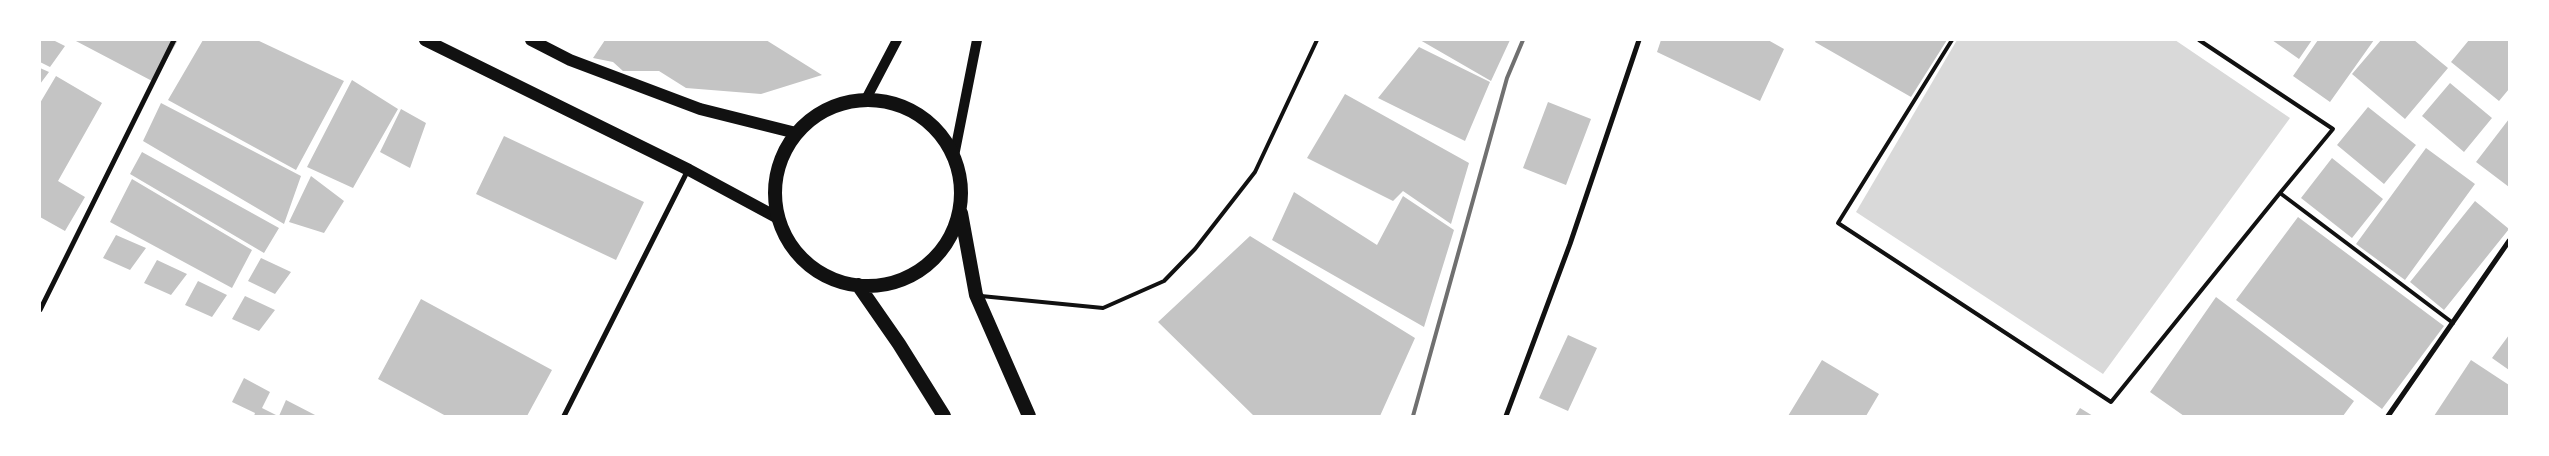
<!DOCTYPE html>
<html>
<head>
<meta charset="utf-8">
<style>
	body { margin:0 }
	#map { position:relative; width:2549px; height:456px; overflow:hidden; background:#fff; font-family:"Varela Round",sans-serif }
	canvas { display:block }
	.frame { position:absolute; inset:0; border:41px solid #fff; pointer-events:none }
</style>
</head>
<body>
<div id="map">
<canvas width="2549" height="456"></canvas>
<div class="frame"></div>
</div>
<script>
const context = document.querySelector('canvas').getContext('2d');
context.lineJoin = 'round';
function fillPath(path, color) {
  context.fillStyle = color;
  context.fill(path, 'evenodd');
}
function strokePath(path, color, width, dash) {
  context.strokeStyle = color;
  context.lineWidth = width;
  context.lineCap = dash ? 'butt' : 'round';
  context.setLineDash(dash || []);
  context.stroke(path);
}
const water = new Path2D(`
	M1957,40H2175L2290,118L2103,374L1856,212Z`);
const building = new Path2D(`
	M40,40H53L65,46L50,67L40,62Z
	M74,40H178L154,82Z
	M203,40H257L344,81L296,170L168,100Z
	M605,40H766L822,75L761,94L686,88L659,71H623L613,62L593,58Z
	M1420,40H1510L1491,81Z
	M1661,40H1768L1784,49L1760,101L1657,52Z
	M1816,40H1947L1911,97L1815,42Z
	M2272,40H2312L2299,59Z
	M2318,40H2374L2330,102L2293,76Z
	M2381,40H2414L2448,68L2405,119L2352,74Z
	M2469,40H2509V89L2499,101L2451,62Z
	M1419,47L1490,82L1465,141L1378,98Z
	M40,68L49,72L40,84Z
	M56,76L102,103L58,181L85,197L65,231L40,217V103Z
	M352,80L398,109L353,188L307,167Z
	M2450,83L2492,118L2464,152L2422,116Z
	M1345,94L1469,163L1451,224L1403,191L1393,201L1307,158Z
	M1548,102L1591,119L1566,185L1523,168Z
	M161,103L301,176L284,224L143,141Z
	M2368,107L2416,145L2384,184L2337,145Z
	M401,109L426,123L410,168L380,152Z
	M2509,119V187L2476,162Z
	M504,136L644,202L616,260L476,194Z
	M2426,148L2475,184L2405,280L2356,244Z
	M142,152L279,228L264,253L130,174Z
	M2332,158L2383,199L2352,238L2301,198Z
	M311,176L344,201L324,233L289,222Z
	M132,179L252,250L232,288L110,222Z
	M1294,192L1377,245L1403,196L1454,230L1424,327L1272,240Z
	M2475,201L2509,229L2444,310L2410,282Z
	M2298,217L2444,326L2382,409L2236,300Z
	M116,235L146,248L130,270L103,258Z
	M1250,236L1415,338L1380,416H1254L1158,322Z
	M261,258L291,272L275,294L248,281Z
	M157,260L187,274L171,295L144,283Z
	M198,281L227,295L212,317L185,305Z
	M245,296L275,310L259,331L232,319Z
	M2216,297L2354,401L2343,416H2184L2150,392Z
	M421,299L552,370L527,416H446L378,379Z
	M1568,335L1597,348L1568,411L1539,398Z
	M2509,335V370L2492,358Z
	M1822,360L1879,394L1866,416H1788Z
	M2471,360L2509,385V416H2434Z
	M244,378L270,392L262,408L278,416H254L255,413L232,402Z
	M286,400L317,416H279Z
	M2080,408L2093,416H2075Z`);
const service = new Path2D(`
	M1952,40L1838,223L2111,402L2280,193
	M2199,40L2333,129L2280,193L2453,323
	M981,296L1103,308L1164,281L1195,249L1255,172L1317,40`);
const minor = new Path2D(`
	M40,310L174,40
	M564,416L688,170
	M1506,416L1570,244L1639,40
	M2388,416L2509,241`);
const secondary = new Path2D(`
	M866,99L897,40
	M954,156L977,40`);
const primary = new Path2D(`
	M425,40L689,170L778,218
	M531,40L570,60L700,109L796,133`);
const trunk = new Path2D(`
	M775 193a93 93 0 1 1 186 0a93 93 0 1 1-186 0Z
	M961,213L976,295L1029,416
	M858,285L899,344L944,416`);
const rail = new Path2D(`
	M1413,416L1507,78L1523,40`);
fillPath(water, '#d9d9d9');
fillPath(building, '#c4c4c4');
strokePath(service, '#111', 4);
strokePath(minor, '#111', 5);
strokePath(secondary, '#111', 10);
strokePath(primary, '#111', 12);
strokePath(trunk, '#111', 14);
strokePath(rail, '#707070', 4);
</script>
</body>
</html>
